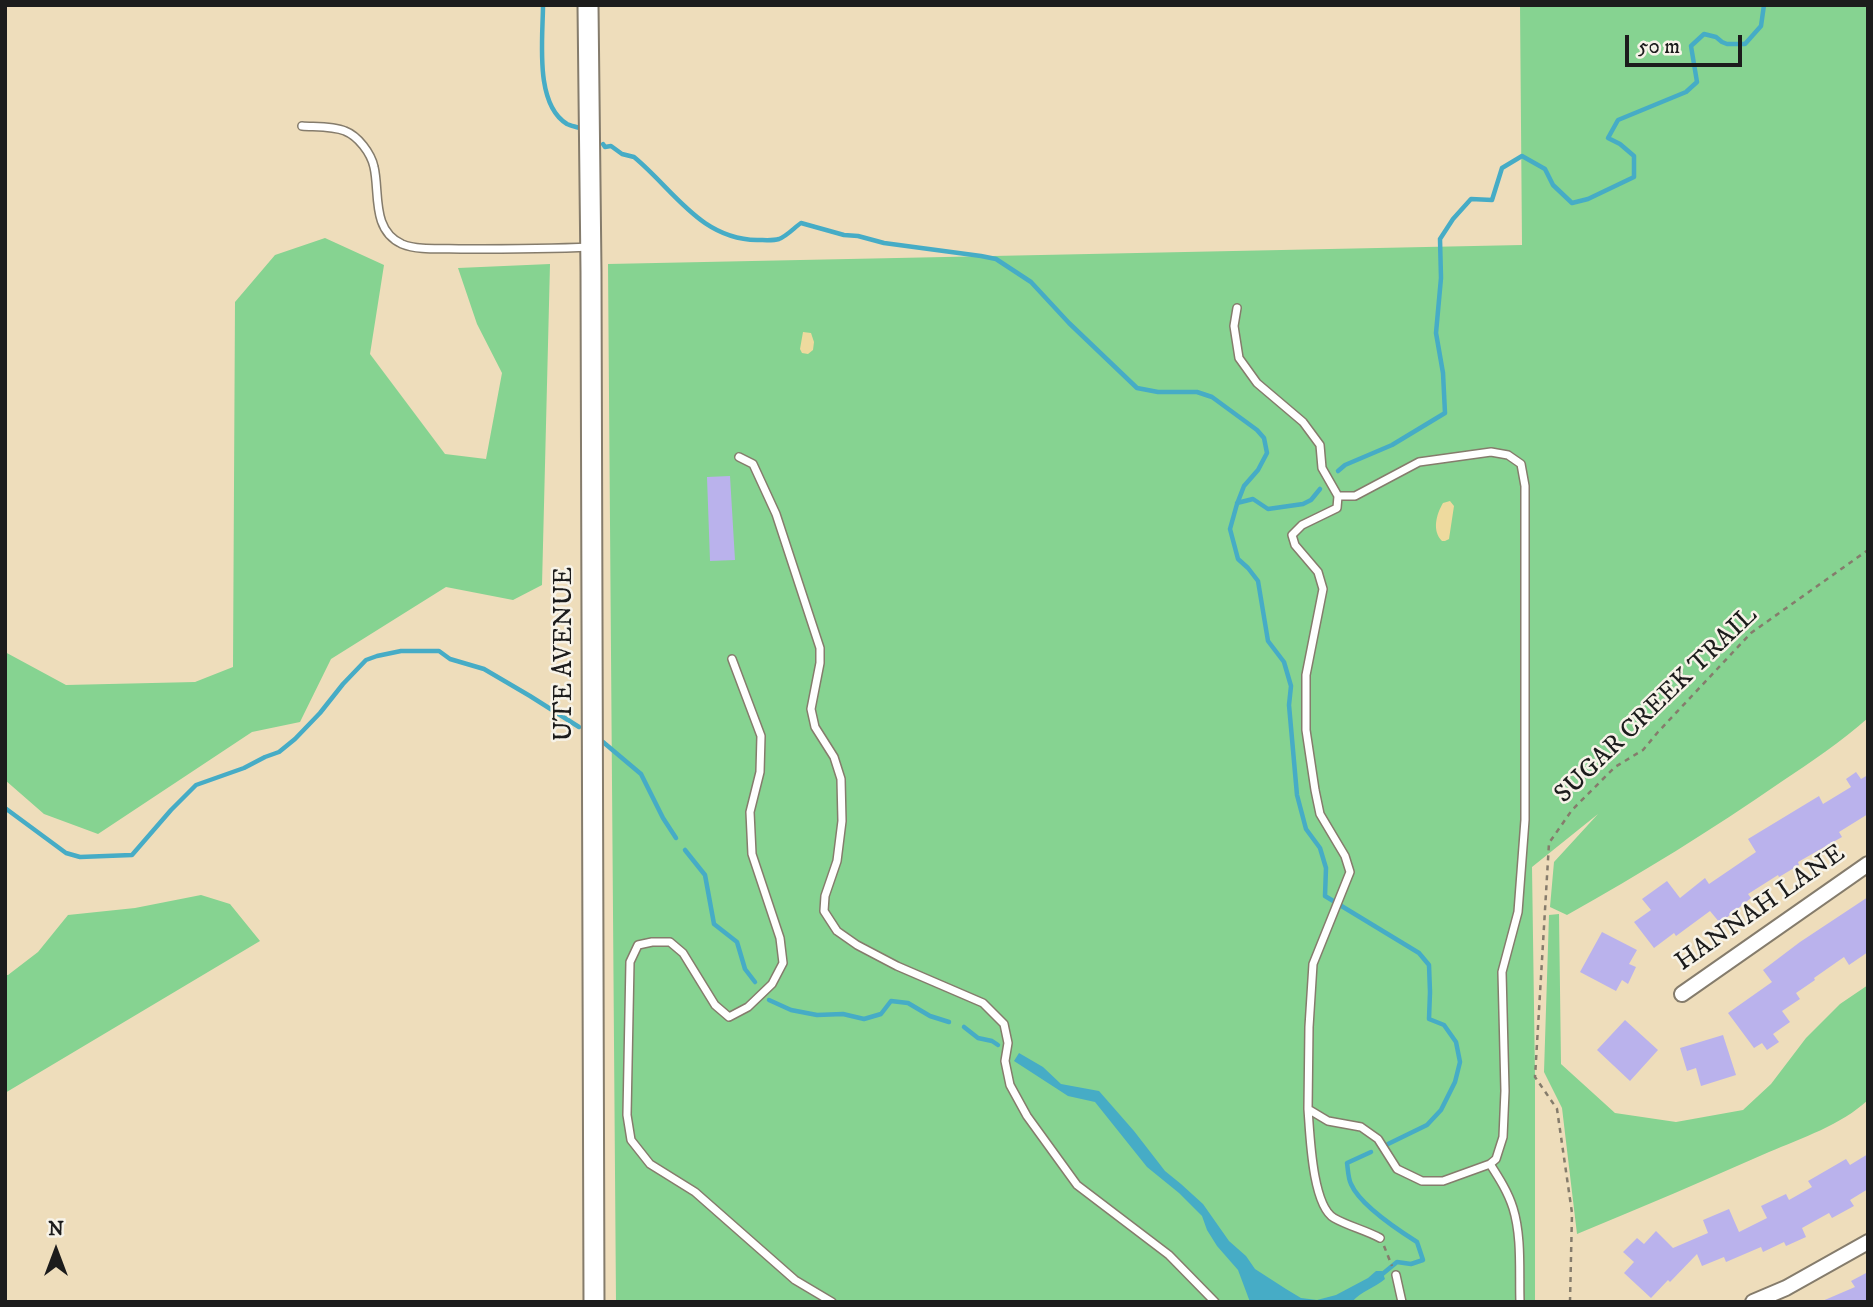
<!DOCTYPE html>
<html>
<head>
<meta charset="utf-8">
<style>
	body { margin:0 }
	#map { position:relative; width:1873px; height:1307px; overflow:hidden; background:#edb; font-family:"IM FELL DW Pica",serif }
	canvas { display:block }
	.frame { position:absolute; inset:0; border:7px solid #1c1c1c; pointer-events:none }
	.north { position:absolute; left:21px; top:1216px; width:70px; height:70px; -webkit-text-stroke:5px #f7f3e8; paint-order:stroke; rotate:0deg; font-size:19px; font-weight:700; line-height:28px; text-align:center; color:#1c1c1c }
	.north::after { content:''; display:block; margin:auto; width:24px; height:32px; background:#1c1c1c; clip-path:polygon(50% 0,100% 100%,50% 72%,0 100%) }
	.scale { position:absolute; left:1625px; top:35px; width:117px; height:32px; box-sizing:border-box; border:4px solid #1c1c1c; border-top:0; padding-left:9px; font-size:21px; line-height:24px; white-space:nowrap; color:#1c1c1c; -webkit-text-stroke:5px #f7f3e8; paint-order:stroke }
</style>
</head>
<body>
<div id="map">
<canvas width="1873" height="1307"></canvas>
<div class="frame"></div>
<div class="north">N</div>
<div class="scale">50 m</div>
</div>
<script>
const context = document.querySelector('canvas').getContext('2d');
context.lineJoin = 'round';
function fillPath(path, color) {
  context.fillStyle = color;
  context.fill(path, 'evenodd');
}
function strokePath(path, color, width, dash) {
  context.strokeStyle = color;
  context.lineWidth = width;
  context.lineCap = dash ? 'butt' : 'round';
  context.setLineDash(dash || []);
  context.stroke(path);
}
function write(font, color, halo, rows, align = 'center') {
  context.font = font + ' "IM FELL DW Pica",serif';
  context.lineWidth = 5;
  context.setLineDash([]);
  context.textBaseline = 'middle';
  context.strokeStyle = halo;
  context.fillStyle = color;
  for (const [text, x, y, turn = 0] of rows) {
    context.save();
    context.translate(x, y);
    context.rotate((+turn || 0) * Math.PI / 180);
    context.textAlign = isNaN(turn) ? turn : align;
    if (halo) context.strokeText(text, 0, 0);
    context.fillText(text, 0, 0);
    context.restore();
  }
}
const green = new Path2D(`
	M1520,5H1868V718C1841,742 1811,762 1781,782C1712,830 1640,874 1567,915L1550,907L1554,862L1598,814L1532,867L1535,1077V1302H616L608,264L1522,245Z
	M325,238L384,265L370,354L445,454L486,459L502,373L477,324L458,268L550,264L542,585L513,600L446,587L331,659L300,722L252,732L98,834L44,814L5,780V652L66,685L195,682L233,667L235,302L275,255Z
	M201,895L230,904L260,941L5,1093V975H8L38,952L68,915L135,908Z
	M1559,914L1561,1064L1615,1113L1676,1122L1743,1110L1771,1084L1806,1038L1840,1004L1868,985V1100C1841,1125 1802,1138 1769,1152C1706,1180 1642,1207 1577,1234L1562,1108L1544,1072L1549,915Z`);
const sand = new Path2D(`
	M803,332L811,333L814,342L813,350L808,354L802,353L800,349Z
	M1450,501L1454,506L1449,539L1445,541H1442C1432,531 1436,515 1443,503Z`);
const water = new Path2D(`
	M1019,1053L1043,1067L1061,1084L1099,1091L1134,1131L1165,1171L1181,1184L1203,1204L1229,1241L1246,1256L1255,1269L1286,1289L1301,1298L1317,1300L1336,1295L1368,1278L1376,1271H1382L1385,1279C1375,1288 1361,1291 1352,1302H1250L1238,1270L1217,1246L1207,1230L1202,1216L1179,1193L1147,1167L1095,1102L1068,1096L1014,1061Z`);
const stream = new Path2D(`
	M543,5C543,38 534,104 567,124C571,126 578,127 582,129
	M603,144L605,147L611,146L622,154L634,157C674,190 700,239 757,240C764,240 773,241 779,239C787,236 795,227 801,223L844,235L858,236L884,243L981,256L996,259L1031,282L1069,323L1137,388L1158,392H1197L1212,397L1257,430L1264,438L1267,453L1258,470L1244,486L1237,504L1230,529L1238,559L1248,568L1258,581L1268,641L1284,662L1291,686L1289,705L1297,795L1306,829L1320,848L1326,868L1325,896L1419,953L1429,965L1430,992L1429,1019L1444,1025L1456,1042L1460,1062L1455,1082L1441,1110L1427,1125L1388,1144
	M1338,471L1345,465L1392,445L1445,413L1443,373L1436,333L1441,278L1440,239L1453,219L1471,199L1492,200L1502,168L1522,156L1545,169L1553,185L1572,203L1588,199L1634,177V156L1620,144L1608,138L1618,120L1686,92L1697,82L1691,46L1704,34L1716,37L1722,42L1727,44H1745L1761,26L1764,5
	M1237,503L1253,499L1268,509L1303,504L1311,500L1320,489
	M603,742L641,774L663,818L676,838
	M5,808L66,853L80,857L132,855L171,810L196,785L244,768L265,757L279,752L295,739L320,713L343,684L366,660L377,656L401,651H439L450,659L484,669L530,696L579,727
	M685,850L705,875L714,924L737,942L745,969L755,982
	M769,1000L791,1010L817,1015L843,1014L864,1019L881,1014L891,1001L908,1003L930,1016L949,1022
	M964,1027L978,1038L992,1041L998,1045
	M1371,1152L1347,1163C1348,1169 1348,1178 1351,1184C1360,1205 1398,1230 1417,1242L1423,1260L1411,1264L1397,1262L1380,1276`);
const building = new Path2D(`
	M730,476L735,560L710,561L707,477Z
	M1856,772L1861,779L1868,775V814L1839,832L1842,837L1798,862L1799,865L1779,877L1778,875L1748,894L1751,898L1720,923L1710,911L1676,936L1674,933L1654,948L1634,922L1651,910L1642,899L1667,881L1680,898L1705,878L1709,884L1756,852L1748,839L1819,796L1823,804L1851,787L1846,779Z
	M1868,897V952L1849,965L1844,957L1814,978L1815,980L1796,993L1800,999L1782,1011L1790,1022L1773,1034L1779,1042L1767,1050L1762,1043L1754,1048L1728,1013L1772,982L1763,970L1800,942Z
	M1602,932L1637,950L1629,964L1636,967L1628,984L1622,980L1616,991L1580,972Z
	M1625,1020L1658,1050L1630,1081L1597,1050Z
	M1723,1035L1736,1075L1701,1086L1696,1068L1687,1071L1680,1048Z
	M1868,1154V1189L1850,1200L1854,1206L1832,1218L1829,1213L1802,1228L1806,1237L1786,1246L1784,1242L1763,1252L1761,1247L1726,1262L1724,1257L1702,1266L1697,1254L1670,1282L1668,1280L1651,1298L1624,1273L1634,1262L1623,1252L1637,1238L1644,1244L1656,1231L1673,1248L1708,1233L1703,1220L1729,1209L1739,1232L1767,1218L1761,1206L1786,1194L1789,1200L1812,1187L1808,1181L1846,1159L1850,1165Z
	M1868,1272V1302H1820L1855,1287L1851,1281Z`);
const path = new Path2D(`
	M1384,1246L1392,1266
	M1570,1302L1572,1213L1557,1109L1535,1077L1549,843L1572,810L1615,767L1643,750L1658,732L1751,633L1868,550`);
const lane = new Path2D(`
	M302,126C315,127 333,126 345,131C358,136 371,153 374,167C380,192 371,230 402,244C419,251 443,248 461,249C504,249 547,249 590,247
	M1237,308L1234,326L1239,358L1257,383L1303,422L1320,445L1322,468L1338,496H1355L1419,462L1491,452L1508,455L1521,464L1525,486V820L1518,912L1502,972L1505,1091L1503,1137L1496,1159L1490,1164L1443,1181H1422L1397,1169L1378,1139L1361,1127L1328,1121L1308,1109C1310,1134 1312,1205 1334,1218C1348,1226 1365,1230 1380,1238
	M739,457L753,464L776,514L820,648V663L811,709L815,727L834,757L841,779L842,821L837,861L825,896L824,911L837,931L857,945L897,966L983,1003L1004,1024L1008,1043L1005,1061L1010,1085L1027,1116L1077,1185L1169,1255L1215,1302
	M732,659L761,736L760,772L750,812L752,854L780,938L783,963L772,984L748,1007L729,1017L715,1005L683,953L670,942H652L638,945L630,962L627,1115L631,1140L650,1164L695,1192L795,1280L832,1302
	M1308,1109L1309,1027L1313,964L1350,872L1345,856L1320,814L1315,790L1306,730V675L1323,589L1318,572L1295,545L1292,535L1302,525L1337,508L1338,496
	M1490,1164C1499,1178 1508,1192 1513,1208C1522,1237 1519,1271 1520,1302
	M1396,1275L1402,1302`);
const street = new Path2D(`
	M1682,994L1868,864
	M1753,1302L1786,1288L1868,1242`);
const secondary = new Path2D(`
	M588,5L591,272L594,1302`);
const streetNames = [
	["UTE AVENUE",566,654,-90],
	["SUGAR CREEK TRAIL",1657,706,-44],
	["HANNAH LANE",1761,909,-35]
];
fillPath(green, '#86d391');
fillPath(sand, '#eeda9e');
fillPath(water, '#46acc6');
strokePath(stream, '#46acc6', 4.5);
fillPath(building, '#bab2ec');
strokePath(lane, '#857c6c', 10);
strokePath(street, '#857c6c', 18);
strokePath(secondary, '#857c6c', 23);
strokePath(path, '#857c6c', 2.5, [5, 5]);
strokePath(lane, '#fff', 7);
strokePath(street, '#fff', 14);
strokePath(secondary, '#fff', 19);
write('26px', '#1c1c1c', '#f7f3e8', streetNames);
</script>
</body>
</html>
